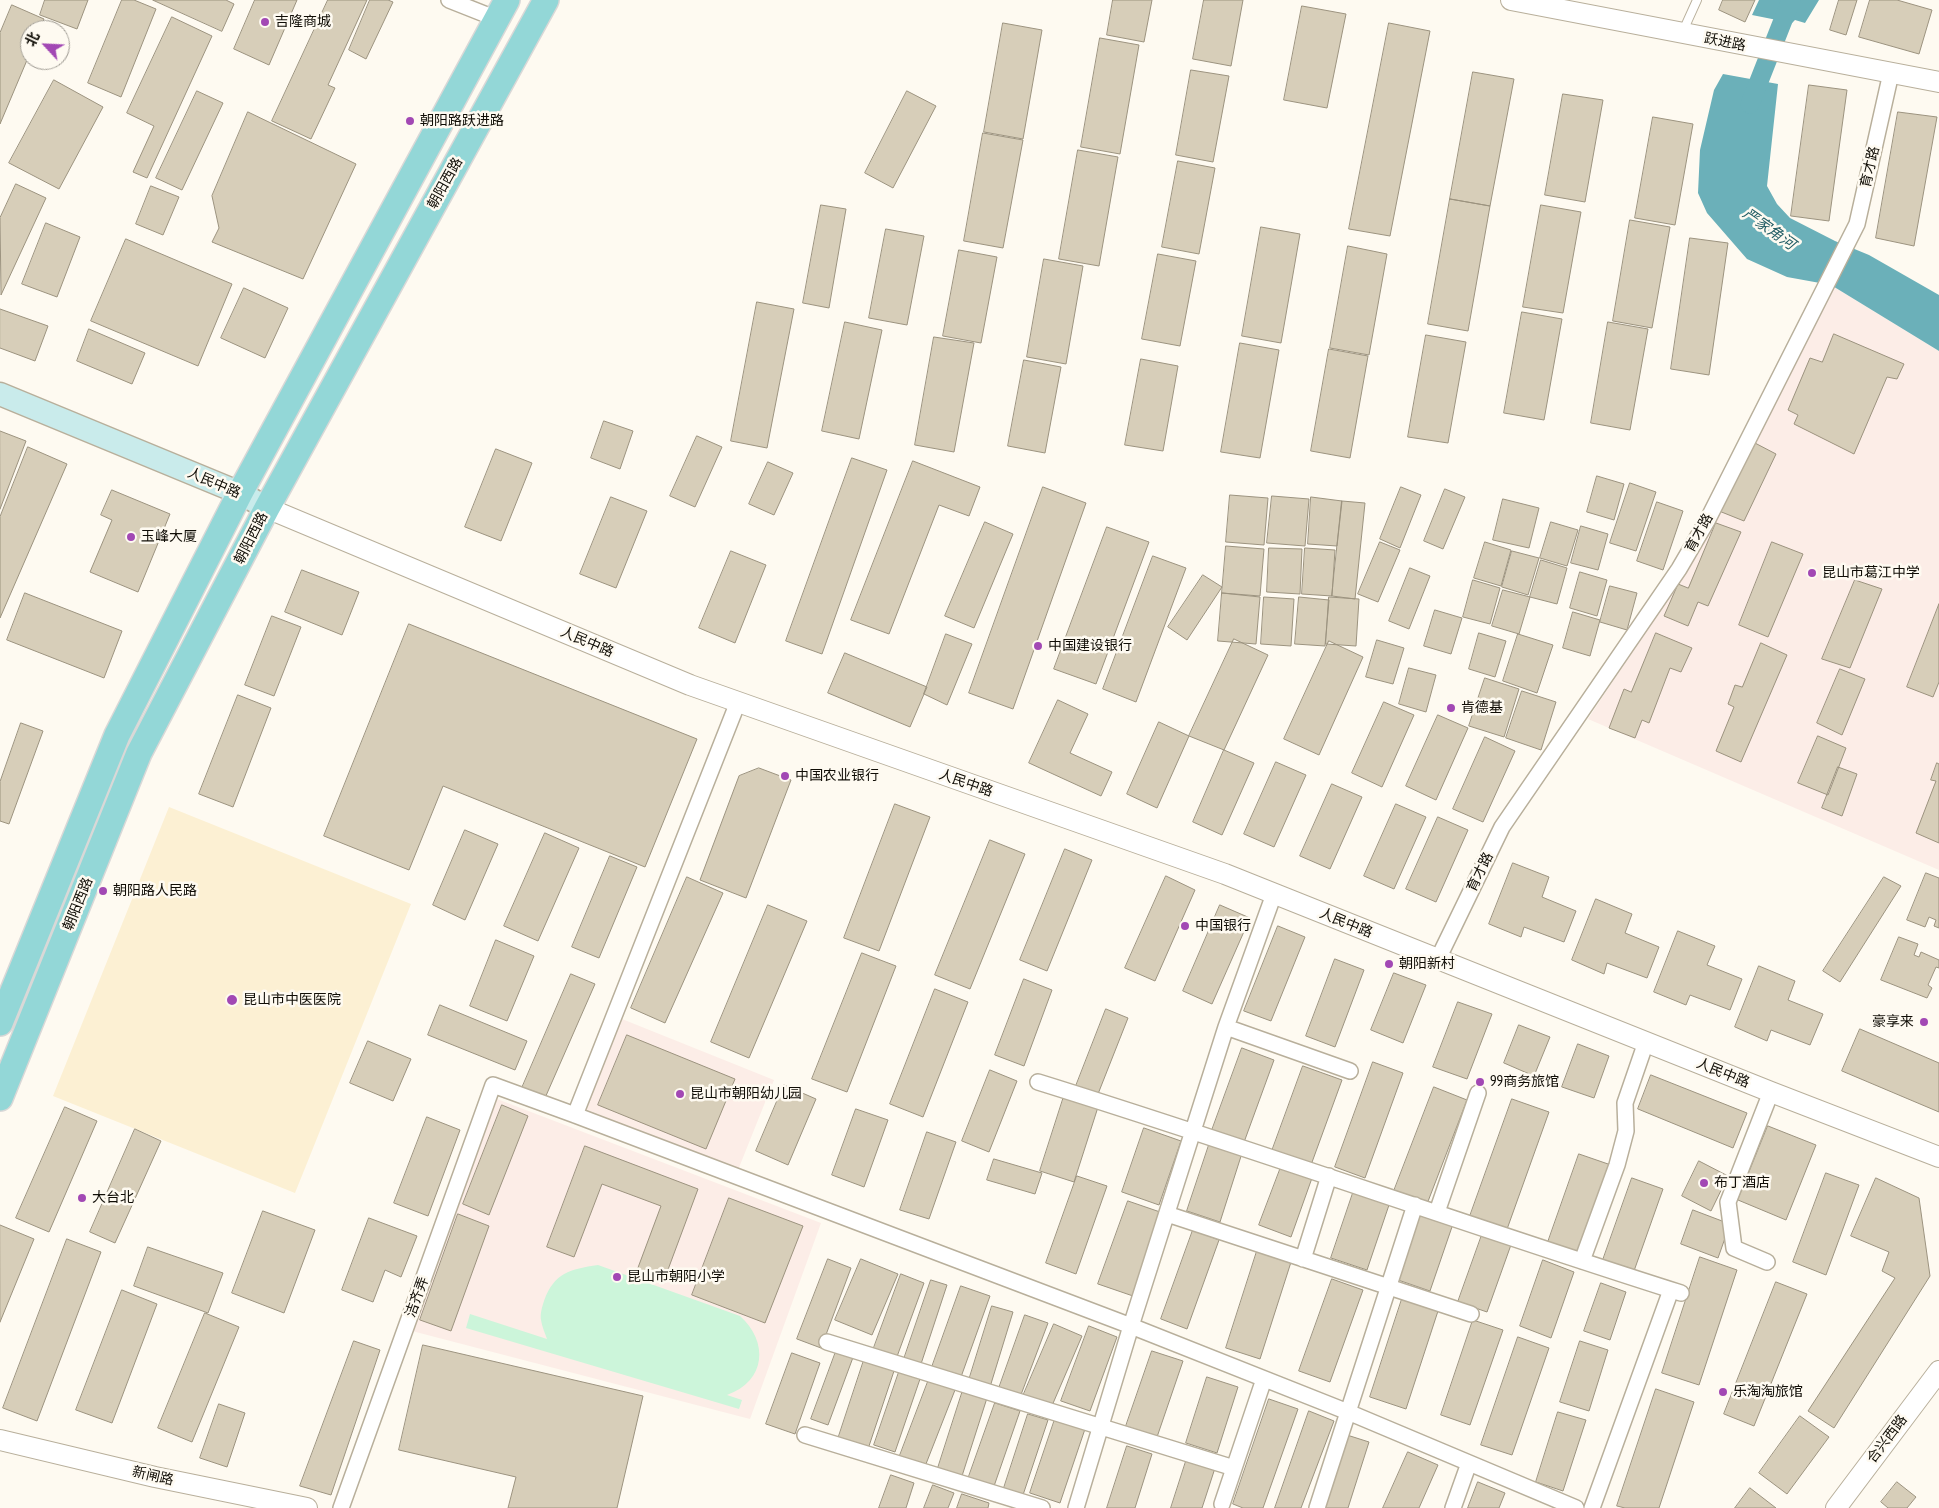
<!DOCTYPE html>
<html>
<head>
<meta charset="utf-8">
<style>
	body { margin:0 }
	#map { position:relative; width:1939px; height:1508px; overflow:hidden; background:#fefaf1; font-family:"Asap Condensed","Noto Sans SC",sans-serif }
	canvas { display:block }
	.north { position:absolute; left:20px; top:20px; width:50px; height:50px; box-sizing:border-box; background:#fefaf1; border:1px solid #9f9b93; border-radius:50%; rotate:295deg; font-size:14px; font-weight:700; line-height:20px; text-align:center; color:#100d06 }
	.north::after { content:''; display:block; margin:auto; width:18px; height:22px; background:#a248b4; clip-path:polygon(50% 0,100% 100%,50% 72%,0 100%) }
</style>
</head>
<body>
<div id="map">
<canvas width="1939" height="1508"></canvas>
<div class="north">北</div>
</div>
<script>
const context = document.querySelector('canvas').getContext('2d');
context.lineJoin = 'round';
function fillPath(path, color) {
  context.fillStyle = color;
  context.fill(path, 'evenodd');
}
function strokePath(path, color, width, dash) {
  context.strokeStyle = color;
  context.lineWidth = width;
  context.lineCap = dash ? 'butt' : 'round';
  context.setLineDash(dash || []);
  context.stroke(path);
}
function write(font, color, halo, rows, align = 'center') {
  context.font = font + ' "Asap Condensed","Noto Sans SC",sans-serif';
  context.lineWidth = 5;
  context.setLineDash([]);
  context.textBaseline = 'middle';
  context.strokeStyle = halo;
  context.fillStyle = color;
  for (const [text, x, y, turn = 0] of rows) {
    context.save();
    context.translate(x, y);
    context.rotate((+turn || 0) * Math.PI / 180);
    context.textAlign = isNaN(turn) ? turn : align;
    if (halo) context.strokeText(text, 0, 0);
    context.fillText(text, 0, 0);
    context.restore();
  }
}
const built = new Path2D(`
	M169,807L411,904L295,1193L53,1096Z`);
const education = new Path2D(`
	M1831,285L1939,351V870L1588,719L1699,550Z
	M622,1019L774,1080L738,1170L585,1109Z
	M497,1099L821,1223L750,1419L412,1331Z`);
const green = new Path2D(`
	M598,1265L740,1316C769,1342 766,1381 727,1395L742,1400L739,1409L466,1328L470,1314L547,1339C545,1333 542,1327 541,1320C540,1314 542,1307 544,1301C554,1273 570,1269 598,1265Z`);
const water = new Path2D(`
	M1759,0H1819L1805,23L1795,20L1792,23L1752,15Z
	M1723,74L1778,84L1767,186L1777,204L1790,218L1835,241L1869,255L1939,295V351L1831,285L1787,277L1747,259L1707,213L1698,193L1700,150L1714,90Z`);
const canal = new Path2D(`
	M1750,104L1791,0`);
const building = new Path2D(`
	M45,0H88L77,29L40,15Z
	M122,0H134L156,9L121,97L88,83Z
	M153,0H226L234,4L222,31Z
	M255,0H297L269,65L234,49Z
	M328,0H367L328,85L335,88L311,139L272,121Z
	M370,0H388L393,2L366,59L349,50Z
	M1113,0H1152L1144,42L1107,35Z
	M1204,0H1243L1231,66L1193,59Z
	M1723,0H1755L1745,22L1719,10Z
	M1839,0H1857L1846,35L1830,30Z
	M1870,0H1897L1932,10L1919,54L1859,37Z
	M12,5L44,19L40,30H30V53L0,124V33Z
	M1302,6L1346,14L1327,108L1284,100Z
	M172,17L212,36L147,178L133,172L154,126L127,113Z
	M1003,23L1042,30L1023,139L984,132Z
	M1389,23L1430,31L1390,236L1349,229Z
	M1100,38L1139,45L1120,154L1081,147Z
	M1191,70L1229,76L1213,162L1176,155Z
	M1473,72L1514,79L1490,206L1450,199Z
	M54,80L103,107L59,189L9,163Z
	M1809,85L1847,90L1829,221L1791,216Z
	M197,91L223,103L182,190L156,178Z
	M907,91L936,106L893,188L865,173Z
	M1563,94L1603,100L1585,202L1545,195Z
	M248,112L356,164L303,279L212,242L219,228L212,196Z
	M1898,112L1937,117L1914,246L1876,238Z
	M1653,117L1693,124L1675,225L1635,218Z
	M983,133L1023,140L1003,248L964,241Z
	M1078,150L1118,157L1099,266L1059,259Z
	M1178,161L1215,168L1199,254L1162,247Z
	M16,184L46,198L1,295L0,218Z
	M151,186L179,197L163,235L136,224Z
	M1450,199L1490,206L1468,331L1428,324Z
	M821,205L846,209L829,308L803,303Z
	M1541,205L1581,212L1563,313L1523,307Z
	M1630,220L1670,227L1652,328L1613,321Z
	M46,223L80,237L57,297L22,284Z
	M1261,227L1300,234L1281,343L1242,336Z
	M886,229L924,236L907,325L869,318Z
	M1690,238L1728,243L1709,375L1671,369Z
	M126,239L232,284L198,366L91,321Z
	M1348,246L1387,254L1369,355L1330,348Z
	M959,250L997,257L981,343L943,336Z
	M1158,254L1196,261L1180,346L1142,339Z
	M1044,259L1083,266L1066,364L1027,357Z
	M244,288L288,308L265,358L221,338Z
	M757,302L794,309L767,448L731,441Z
	M0,309L48,326L35,361L0,348Z
	M1522,312L1562,319L1544,420L1504,413Z
	M845,322L882,330L859,439L822,431Z
	M1608,322L1648,329L1630,430L1591,423Z
	M89,329L145,353L132,384L77,361Z
	M1834,334L1904,364L1897,379L1887,377L1854,454L1794,424L1798,415L1788,410L1810,358L1822,362Z
	M1426,335L1466,342L1448,443L1408,437Z
	M934,337L974,343L954,452L915,445Z
	M1240,343L1279,350L1260,458L1221,452Z
	M1329,349L1368,356L1350,458L1311,451Z
	M1141,359L1178,366L1163,451L1125,445Z
	M1024,360L1061,367L1045,453L1008,446Z
	M604,421L633,431L620,469L591,458Z
	M0,431L26,441L0,509Z
	M697,436L722,447L695,507L670,496Z
	M1753,442L1776,454L1744,521L1719,511Z
	M28,447L67,464L0,618V517Z
	M496,449L532,463L501,541L465,527Z
	M852,458L887,470L822,654L786,641Z
	M913,461L980,487L969,516L939,505L889,634L851,620Z
	M768,462L793,473L774,515L749,504Z
	M1597,476L1624,484L1614,520L1587,512Z
	M1630,483L1656,492L1636,551L1610,543Z
	M1043,487L1086,503L1013,709L969,693Z
	M1401,487L1421,495L1400,548L1380,539Z
	M1445,489L1465,497L1443,549L1424,541Z
	M112,490L170,514L138,592L90,572L112,520L101,515Z
	M1230,495L1268,498L1264,545L1226,542Z
	M1272,496L1309,499L1305,546L1267,543Z
	M611,497L647,511L616,588L580,574Z
	M1311,497L1342,501L1337,546L1308,544Z
	M1503,499L1539,508L1529,548L1493,540Z
	M1342,501L1365,503L1355,599L1332,596Z
	M1657,502L1683,511L1663,570L1637,561Z
	M985,522L1013,534L974,628L945,616Z
	M1551,522L1578,530L1567,566L1540,558Z
	M1716,523L1741,532L1708,606L1698,602L1688,626L1664,616L1678,584L1688,588Z
	M1581,526L1608,534L1598,570L1571,563Z
	M1107,527L1149,542L1096,684L1054,669Z
	M1380,542L1400,550L1378,602L1358,594Z
	M1485,542L1511,550L1501,586L1474,578Z
	M1772,542L1803,554L1768,637L1739,625Z
	M1226,546L1264,549L1260,596L1222,593Z
	M1269,548L1302,549L1300,594L1267,592Z
	M1305,548L1335,550L1332,596L1302,594Z
	M731,551L766,565L735,643L699,628Z
	M1512,551L1539,558L1528,595L1502,587Z
	M1153,556L1186,568L1136,702L1103,689Z
	M1541,560L1567,568L1557,604L1530,597Z
	M1410,568L1430,576L1409,629L1389,621Z
	M302,570L359,592L342,635L285,612Z
	M1580,572L1607,580L1597,616L1570,608Z
	M1203,575L1222,587L1187,640L1168,627Z
	M1473,580L1500,588L1490,624L1463,617Z
	M1855,580L1882,589L1850,668L1822,659Z
	M1610,586L1637,593L1627,630L1600,622Z
	M1503,590L1530,597L1519,634L1492,626Z
	M25,593L122,631L104,678L7,640Z
	M1222,593L1260,597L1256,644L1218,641Z
	M1264,597L1294,599L1291,646L1261,644Z
	M1299,597L1329,600L1325,646L1295,644Z
	M1329,597L1359,599L1356,646L1326,644Z
	M1939,604V682L1933,697L1907,687Z
	M1435,610L1462,618L1451,654L1424,646Z
	M1573,612L1600,620L1590,656L1563,648Z
	M272,616L301,627L274,696L245,685Z
	M409,624L697,739L645,867L443,786L409,870L324,836Z
	M1479,633L1506,641L1495,677L1469,669Z
	M1656,633L1692,648L1681,672L1670,668L1649,723L1642,720L1635,738L1609,728L1624,689L1631,692Z
	M946,634L972,644L947,705L924,694Z
	M1518,634L1553,645L1537,693L1503,681Z
	M1234,639L1268,655L1224,750L1189,736Z
	M1377,640L1404,648L1393,684L1366,677Z
	M1329,641L1363,657L1319,755L1284,739Z
	M1761,643L1787,655L1741,762L1716,751L1734,707L1728,704L1735,685L1742,687Z
	M845,653L927,687L910,727L828,693Z
	M1409,668L1436,675L1426,712L1399,704Z
	M1840,669L1865,679L1842,735L1817,723Z
	M1485,678L1519,689L1504,737L1469,726Z
	M1522,691L1556,702L1541,750L1506,738Z
	M238,695L271,708L233,807L199,794Z
	M1058,700L1088,714L1070,753L1112,772L1101,796L1029,763Z
	M1384,702L1414,715L1382,787L1352,773Z
	M1438,715L1468,728L1436,800L1406,786Z
	M1159,722L1189,736L1157,808L1127,794Z
	M21,723L43,731L9,824L0,821V782Z
	M1818,736L1846,748L1828,795L1798,783Z
	M1485,737L1515,751L1483,822L1453,809Z
	M1224,750L1254,763L1222,835L1193,822Z
	M1276,762L1306,775L1274,847L1244,834Z
	M1937,763L1939,764V843L1916,833L1936,781L1931,780Z
	M1838,767L1857,774L1842,816L1822,808Z
	M759,768L791,780L746,898L700,880L739,776Z
	M1332,784L1362,797L1330,869L1300,856Z
	M895,804L930,817L879,951L844,938Z
	M1396,804L1426,817L1394,889L1364,876Z
	M1438,817L1468,830L1436,902L1406,889Z
	M465,830L498,844L465,920L433,905Z
	M545,833L579,848L538,941L504,926Z
	M990,840L1025,854L970,989L935,975Z
	M1065,849L1092,860L1047,971L1020,960Z
	M610,856L637,867L599,958L572,947Z
	M1513,863L1549,877L1542,897L1576,911L1564,942L1524,927L1521,937L1489,924Z
	M1926,873L1939,878V928L1934,926L1936,920L1929,917L1925,927L1907,920Z
	M1166,876L1195,890L1155,981L1125,968Z
	M687,877L723,893L665,1023L631,1008Z
	M1884,877L1901,886L1840,982L1823,971Z
	M1596,899L1632,914L1625,933L1659,947L1647,978L1607,963L1604,974L1572,960Z
	M768,905L807,921L749,1058L711,1042Z
	M1220,905L1250,918L1212,1004L1183,991Z
	M1278,926L1305,937L1271,1021L1244,1011Z
	M1678,931L1715,946L1707,965L1742,979L1730,1010L1690,995L1686,1005L1654,992Z
	M1899,937L1918,944L1914,955L1919,957L1921,952L1939,960V968L1936,967L1928,985L1932,988L1927,998L1881,980Z
	M496,940L534,956L507,1021L470,1006Z
	M862,953L896,966L847,1092L812,1079Z
	M1335,959L1364,970L1335,1047L1306,1036Z
	M1759,966L1795,981L1788,1000L1823,1014L1810,1045L1771,1030L1767,1041L1735,1027Z
	M1394,973L1426,985L1403,1043L1371,1030Z
	M571,974L595,984L545,1098L522,1088Z
	M1024,979L1052,990L1024,1066L995,1055Z
	M935,989L968,1002L923,1117L890,1104Z
	M1458,1002L1492,1014L1467,1079L1433,1067Z
	M440,1005L527,1041L515,1070L428,1035Z
	M1106,1009L1128,1018L1098,1094L1076,1086Z
	M1519,1025L1550,1037L1534,1076L1504,1063Z
	M1860,1029L1939,1063V1112L1842,1071Z
	M627,1035L735,1079L706,1149L598,1105Z
	M368,1041L411,1059L393,1101L350,1083Z
	M1578,1044L1609,1056L1594,1098L1562,1087Z
	M1242,1048L1274,1060L1243,1145L1211,1133Z
	M1373,1062L1403,1073L1365,1178L1335,1167Z
	M1303,1066L1342,1080L1311,1165L1272,1151Z
	M990,1070L1017,1081L989,1152L962,1141Z
	M1651,1075L1747,1113L1733,1148L1638,1109Z
	M784,1085L816,1099L788,1165L756,1151Z
	M1434,1087L1467,1100L1427,1204L1394,1191Z
	M1065,1093L1099,1104L1074,1182L1040,1171Z
	M1512,1099L1549,1112L1506,1232L1469,1219Z
	M502,1105L528,1116L489,1215L463,1204Z
	M65,1107L97,1121L49,1232L16,1218Z
	M856,1109L888,1120L864,1187L832,1175Z
	M427,1117L460,1130L428,1216L394,1203Z
	M1768,1126L1816,1145L1786,1220L1738,1200Z
	M1144,1128L1181,1141L1159,1205L1122,1192Z
	M135,1129L161,1141L115,1243L90,1232Z
	M927,1132L956,1142L929,1219L900,1210Z
	M1211,1139L1243,1150L1220,1222L1187,1211Z
	M585,1146L698,1189L663,1283L636,1273L661,1206L602,1184L574,1257L547,1247Z
	M1579,1154L1611,1165L1578,1256L1547,1245Z
	M994,1159L1042,1173L1035,1194L987,1180Z
	M1699,1161L1728,1176L1711,1211L1682,1196Z
	M1281,1167L1312,1178L1291,1237L1259,1225Z
	M1826,1173L1859,1185L1826,1275L1793,1262Z
	M1077,1176L1107,1186L1076,1274L1046,1263Z
	M1632,1178L1663,1189L1634,1271L1603,1260Z
	M1876,1178L1919,1198L1930,1276L1834,1428L1808,1411L1895,1278L1882,1271L1889,1252L1851,1236Z
	M1353,1193L1389,1205L1367,1270L1331,1258Z
	M729,1198L803,1226L765,1323L692,1295Z
	M1128,1201L1163,1213L1133,1296L1098,1284Z
	M1422,1210L1454,1221L1430,1291L1398,1280Z
	M1693,1210L1730,1224L1718,1258L1681,1244Z
	M263,1211L315,1230L284,1313L232,1293Z
	M458,1214L489,1226L451,1331L420,1320Z
	M369,1218L417,1236L401,1277L385,1270L373,1302L342,1290Z
	M0,1225L34,1239L0,1322Z
	M1193,1230L1219,1240L1187,1329L1161,1319Z
	M1483,1232L1512,1242L1487,1312L1458,1302Z
	M67,1239L101,1252L37,1421L3,1408Z
	M148,1247L223,1273L208,1313L134,1286Z
	M1258,1248L1292,1259L1260,1359L1226,1348Z
	M1700,1257L1737,1270L1699,1385L1662,1373Z
	M828,1259L851,1268L821,1348L797,1339Z
	M861,1259L898,1274L872,1335L835,1320Z
	M1543,1260L1574,1272L1551,1338L1520,1326Z
	M901,1274L924,1283L895,1362L872,1353Z
	M1332,1279L1363,1290L1330,1382L1299,1371Z
	M931,1280L947,1285L921,1364L904,1359Z
	M1776,1282L1807,1294L1754,1426L1724,1414Z
	M1601,1283L1626,1292L1610,1340L1584,1331Z
	M961,1286L990,1296L961,1377L932,1367Z
	M122,1290L157,1304L112,1423L76,1410Z
	M1402,1299L1438,1311L1406,1409L1370,1397Z
	M992,1306L1013,1312L990,1387L969,1380Z
	M205,1313L239,1327L192,1442L158,1428Z
	M1025,1315L1048,1323L1019,1400L998,1391Z
	M1473,1320L1503,1330L1470,1425L1441,1415Z
	M1054,1324L1082,1336L1051,1408L1023,1396Z
	M1089,1326L1117,1337L1090,1411L1061,1401Z
	M1518,1337L1549,1348L1512,1455L1481,1445Z
	M354,1341L380,1350L331,1495L300,1486Z
	M1580,1341L1608,1350L1589,1411L1560,1402Z
	M423,1345L643,1396L617,1508H508L516,1477L399,1450Z
	M838,1346L855,1352L828,1425L811,1419Z
	M1152,1351L1183,1361L1156,1440L1125,1429Z
	M792,1353L820,1363L795,1434L766,1424Z
	M865,1357L895,1368L868,1449L838,1439Z
	M899,1372L920,1379L895,1452L874,1445Z
	M1207,1377L1238,1387L1217,1453L1186,1443Z
	M929,1379L955,1390L924,1469L899,1458Z
	M1656,1389L1694,1402L1659,1508H1625L1617,1506Z
	M963,1390L987,1398L962,1476L938,1468Z
	M1269,1399L1298,1409L1263,1508H1243L1233,1504Z
	M995,1403L1020,1411L992,1492L967,1482Z
	M219,1404L245,1413L227,1467L200,1458Z
	M1309,1411L1334,1421L1301,1508H1275Z
	M1558,1412L1586,1420L1563,1491L1536,1482Z
	M1028,1414L1048,1420L1022,1498L1003,1491Z
	M1800,1416L1829,1437L1787,1494L1759,1473Z
	M1055,1419L1085,1429L1060,1503L1030,1493Z
	M1347,1435L1369,1442L1348,1508H1325Z
	M1127,1446L1152,1454L1135,1508H1107Z
	M1408,1452L1438,1465L1419,1508H1383Z
	M1188,1455L1216,1465L1202,1508H1171Z
	M891,1475L914,1483L906,1508H879Z
	M1478,1482L1505,1493L1499,1508H1468Z
	M1897,1482L1916,1497L1907,1508H1888L1881,1502Z
	M933,1485L954,1493L948,1508H924Z
	M1750,1488L1776,1508H1735Z
	M962,1494L989,1503L988,1508H957Z`);
const service = new Path2D(`
	M1683,31L1697,0`);
const minor = new Path2D(`
	M449,0L497,19
	M1438,959L1502,827L1679,569L1707,521L1857,224L1891,73
	M1226,1027L1350,1071
	M1038,1082C1254,1149 1466,1225 1681,1293
	M575,1115L738,702
	M1437,1212L1478,1093
	M1167,1214L1471,1314
	M1303,1259L1329,1176
	M1582,1261L1617,1165L1626,1131L1625,1103L1646,1042
	M1767,1262L1734,1248L1728,1202L1771,1092
	M827,1342L1234,1468
	M805,1435L1042,1508
	M1222,1504L1264,1379
	M341,1508L493,1085L575,1115L1131,1326L1348,1412L1576,1508
	M1076,1508L1131,1326L1226,1027L1274,894
	M1317,1508L1415,1205
	M1453,1508L1469,1463
	M1592,1508L1671,1290`);
const tertiary = new Path2D(`
	M1511,0L1939,82
	M267,508L690,685L1225,874L1771,1092L1939,1157
	M0,1440L155,1477L307,1508
	M1836,1508L1939,1371`);
const secondary = new Path2D(`
	M0,394L240,493L267,508`);
const primary = new Path2D(`
	M0,1023L117,735L240,493L507,0
	M0,1098L139,753L267,508L546,0`);
const markers = [
	[265,22,5,"#a248b4"],
	[410,121,5,"#a248b4"],
	[131,537,5,"#a248b4"],
	[1812,573,5,"#a248b4"],
	[1038,646,5,"#a248b4"],
	[1451,708,5,"#a248b4"],
	[785,776,5,"#a248b4"],
	[103,891,5,"#a248b4"],
	[1185,926,5,"#a248b4"],
	[1389,964,5,"#a248b4"],
	[232,1000,6,"#a248b4"],
	[1924,1022,5,"#a248b4"],
	[1480,1082,5,"#a248b4"],
	[680,1094,5,"#a248b4"],
	[1704,1183,5,"#a248b4"],
	[82,1198,5,"#a248b4"],
	[617,1277,5,"#a248b4"],
	[1723,1392,5,"#a248b4"]
];
const poiNames = [
	["吉隆商城",275,22],
	["朝阳路跃进路",420,121],
	["玉峰大厦",141,537],
	["昆山市葛江中学",1822,573],
	["中国建设银行",1048,646],
	["肯德基",1461,708],
	["中国农业银行",795,776],
	["朝阳路人民路",113,891],
	["中国银行",1195,926],
	["朝阳新村",1399,964],
	["昆山市中医医院",243,1000],
	["豪享来",1914,1022,"right"],
	["99商务旅馆",1490,1082],
	["昆山市朝阳幼儿园",690,1094],
	["布丁酒店",1714,1183],
	["大台北",92,1198],
	["昆山市朝阳小学",627,1277],
	["乐淘淘旅馆",1733,1392]
];
const streetNames = [
	["跃进路",1725,42,11],
	["育才路",1870,167,-77],
	["朝阳西路",445,183,-61],
	["人民中路",214,483,23],
	["育才路",1699,533,-61],
	["朝阳西路",251,538,-63],
	["人民中路",587,642,23],
	["人民中路",966,783,19],
	["育才路",1480,872,-64],
	["朝阳西路",78,904,-68],
	["人民中路",1346,923,22],
	["人民中路",1723,1073,22],
	["洁齐弄",417,1297,-70],
	["合兴西路",1887,1439,-53],
	["新闸路",153,1476,13]
];
const waterNames = [
	["严家角河",1769,229,35]
];
fillPath(built, '#fcf0d3');
fillPath(education, '#fcede7');
fillPath(green, '#ccf5da');
fillPath(water, '#6bb0b9');
strokePath(canal, '#6bb0b9', 19);
fillPath(building, '#d7ceb9');
strokePath(building, '#9c937f', 1);
strokePath(service, '#b8af9b', 10);
strokePath(minor, '#b8af9b', 18);
strokePath(tertiary, '#b8af9b', 22);
strokePath(secondary, '#b8af9b', 25);
strokePath(primary, '#d9d8d7', 28);
strokePath(service, '#fff', 8);
strokePath(minor, '#fff', 15);
strokePath(tertiary, '#fff', 20);
strokePath(secondary, '#c9ebeb', 22);
strokePath(primary, '#93d7d7', 25);
for (const [x, y, r, color] of markers) {
  const dot = new Path2D();
  dot.arc(x, y, r, 0, 2 * Math.PI);
  context.fillStyle = color;
  context.fill(dot);
  strokePath(dot, '#fefaf1', 2);
}
write('14px', '#100d06', '#fefaf1', poiNames, 'left');
write('14px', '#100d06', '#fefaf1', streetNames);
write('italic 15px', '#245e66', '#fefaf1', waterNames);
</script>
</body>
</html>
